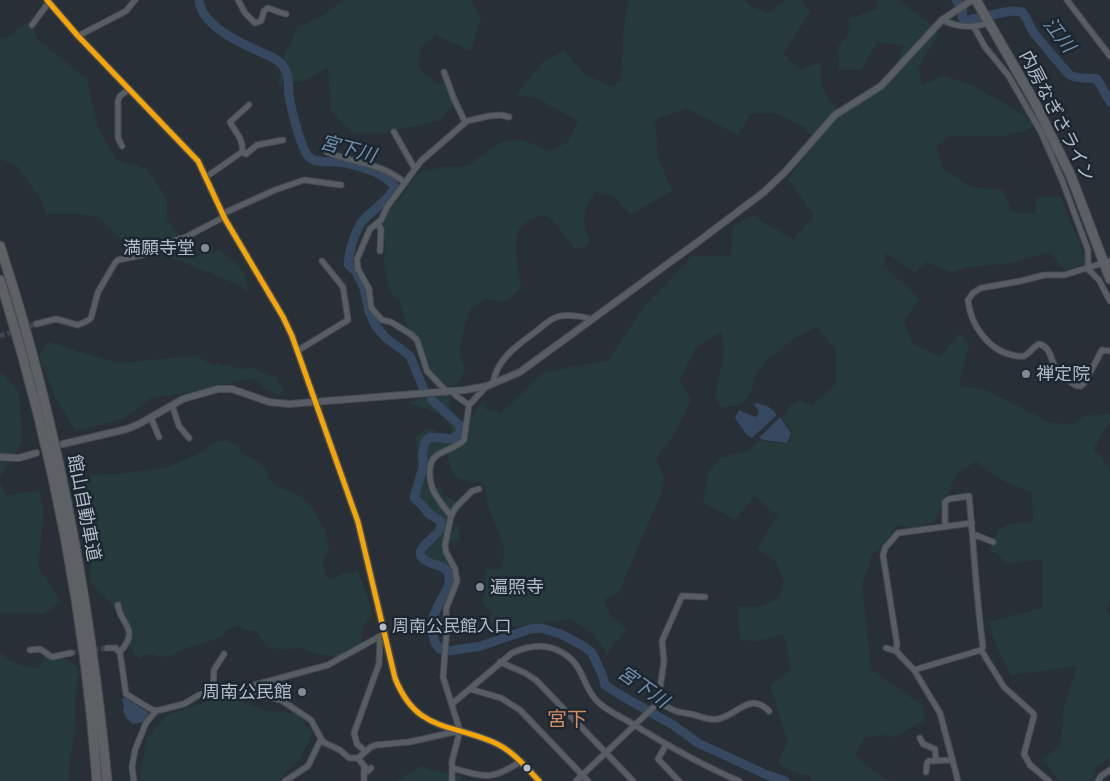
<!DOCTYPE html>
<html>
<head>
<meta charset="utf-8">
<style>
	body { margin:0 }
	canvas { display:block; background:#292f36 }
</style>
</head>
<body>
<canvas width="1110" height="781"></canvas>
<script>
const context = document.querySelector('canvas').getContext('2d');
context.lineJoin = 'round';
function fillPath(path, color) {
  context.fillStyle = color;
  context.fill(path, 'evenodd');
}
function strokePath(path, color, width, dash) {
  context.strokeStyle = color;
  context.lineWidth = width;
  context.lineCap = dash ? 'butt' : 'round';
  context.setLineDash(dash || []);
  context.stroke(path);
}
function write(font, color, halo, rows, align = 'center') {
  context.font = font + ' "Golos Text","Noto Sans JP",sans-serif';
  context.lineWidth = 5;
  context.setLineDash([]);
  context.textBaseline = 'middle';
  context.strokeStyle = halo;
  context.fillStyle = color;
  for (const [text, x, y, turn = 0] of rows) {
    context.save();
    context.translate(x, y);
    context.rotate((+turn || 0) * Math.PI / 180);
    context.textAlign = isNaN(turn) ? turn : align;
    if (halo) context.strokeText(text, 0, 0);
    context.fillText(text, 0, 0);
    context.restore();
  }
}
const green = new Path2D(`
	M343,0H471L481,17L471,51L436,35L421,47L417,67L437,84H446L453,104L439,121L381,133H352L331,111L328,68L303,81L278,84L285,54L298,27L326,14Z
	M629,0H744L752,7L769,13L786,0H800L810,12L783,54L800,70L821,62C820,87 822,94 841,111L874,91L892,74L904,46L877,42L861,70H839L838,47L848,36L849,18L878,9L877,0H897L924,19L939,33L919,66L921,85L944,76L971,85L1008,105L1035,124L1029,130L1003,136H950L936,146L943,169L972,187L1002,190L1012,212L1035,214L1037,197H1061L1066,213L1079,239L1085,264L1065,270L1050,252L1011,263L969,267L952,272L926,262L915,272L886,253L884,266L920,300L903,321L913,344L940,357L960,333L969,345L959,385L988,391L1050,423L1073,424L1084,416L1110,414V421L1093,449L1110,468V603L1105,610L1110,613V757L1096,768L1094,779L1088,781H1060L1043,760L1061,745L1064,708L1077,666L1011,675L997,647L989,622L1042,608V559L1006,564L998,554L991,551C998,521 1005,525 1033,522L1032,492L1004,482L976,461L956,475L935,521L916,527L896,526L883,545L872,554L862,584L871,670L923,706L924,720L895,737L881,735L864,738L855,755L878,775L890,781H813L810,776L787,770L778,761L788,742L770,686L791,670L784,634L757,641L740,640L738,607L764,606L779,597L784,582L775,560L757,548L778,516L754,496L735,520L703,502L708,473L720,458L749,451L758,441L788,444L793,433L782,418L792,404L800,400L812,406L836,385V351L817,326L792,340L766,361L755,376L751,393L740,405L722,408L715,396L724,353L722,331L696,347L679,381L691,399L676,432L656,458L664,479L661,493L619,592L604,599L611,618L628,629L613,645L608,655L591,632L571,619L500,628L491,622V613L481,599L485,595L486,568L501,570L505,550L488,506L484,484L482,485L479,481L473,483L457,478L452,470L446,450C424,457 431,469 433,488H441L443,491L441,495L444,497H449L461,506C457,518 443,526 443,539L447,538L455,527L459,526L460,539C454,544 448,543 444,549C445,555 449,560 449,566L445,570L432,569L422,561L420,555L423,544L437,527L436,523C429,517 421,511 417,503C411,491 417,476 418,464C419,454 417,446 416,436C434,423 431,431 449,435L452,430C446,411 427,410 411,404L410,401L445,395L452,397L451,402L449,407L464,422L469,421L482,402L485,403L486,410L491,409L501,413L545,372L608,361L644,307L693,256H731L733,227L753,215L793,240L814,216L788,179L816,142L804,127L776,113L750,114L738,135L687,108L655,120L658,158L672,191L631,214L613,196L595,192C581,212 582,219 590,242L582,248H574L552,219L542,215C534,217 524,221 519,229C512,243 519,272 521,288L505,302L484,299L469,310C465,333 453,346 465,369C461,380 457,386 445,387L432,375L427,367L418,338L408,328L399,300L394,296L388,286L384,263L385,243L381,221L420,172L443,167L468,166L501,142L521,140L550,151L568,142L578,121L537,98L516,95L544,61L564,50L584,74L611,87L621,81C623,54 622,27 629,0Z
	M30,22L34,25L36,38L87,80L97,126L116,160L147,169L167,199V220L197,256L220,250L244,272L248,291L232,282L180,261L126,244L99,217L78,214H46L41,199L16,165L0,159V39L10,36L24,24Z
	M48,342L117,363L196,356L214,366L218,363L224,366L229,365L237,369L255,368L268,376L276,377L284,392L275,394L264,388L257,379L243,380L205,390L151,398L125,418L76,431L56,399L39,356Z
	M0,371L19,392L22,442L0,478Z
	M225,440L236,444C243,457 247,454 258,462C261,464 264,468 267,470L268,478L279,488L295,493L312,507L325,531L329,551L323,560L325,575L331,579L342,574L358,571L371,607V617L362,627V643L337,657L317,654L300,647L286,650L268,647L255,631L244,630L239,625L226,630L222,637L180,650L174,655L162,657L151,654L144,655L141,659C130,656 128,634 123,624C118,613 112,604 104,595C99,591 94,589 91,582C87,572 92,565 94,556C100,540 92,510 77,501L76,479L98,474H116L169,467L200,453L216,442Z
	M0,483L6,495L39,491L44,510L38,567L61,601L44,614L0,613Z
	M0,653C14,665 21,666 39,668L45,657L52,659L61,657L74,664L80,671C73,690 76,707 75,726C74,744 67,763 69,781H0Z
	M230,698L264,710L298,714L312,734L300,759L287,770L279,781H143L140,777L147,738L167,715L208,701Z
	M422,766L431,770L461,777V781H397Z`);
const water = new Path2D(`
	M756,403L767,406L775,412L776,416L752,438L746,434L735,418L739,410L755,417L757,416L759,411L754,405Z
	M780,417L791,433L787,443L764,440L759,438Z
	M124,697L149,713L143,722L133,724L126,718L123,711L124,706L122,700Z`);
const river = new Path2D(`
	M199,0C200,5 201,10 204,14C214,29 238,42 254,49C264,54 277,57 283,66C290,75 288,86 289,96C291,107 301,150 309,157C316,164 329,161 338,162C358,165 380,171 394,185C392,200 369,211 361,223C354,234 349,252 348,264L356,272L364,288L369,311L375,325L385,337L410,356L424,390
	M956,0L963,10L962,17L964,21L1010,11L1022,12C1028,19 1029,26 1034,33C1038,38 1066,72 1070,75C1078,80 1089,77 1097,79L1110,102
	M431,399L460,426V433L453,439L430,437L425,442L422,456L423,459V467L414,498L422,505L429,514L441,521C441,524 441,526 440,529C435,539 407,552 428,562C434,564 437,566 443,567L449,573V585L439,604L433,617L431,626L435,643L440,649L449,651L481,646L530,629L541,628L561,634L585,647L592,653L602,674L605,685L617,693L673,725L698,743L765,774L785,781`);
const minorTunnel = new Path2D(`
	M0,336L36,324
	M71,653L107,648`);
const minor = new Path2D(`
	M238,0L245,13L255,23L261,21L264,11L268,8C275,10 279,13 286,14
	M1067,0L1110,56
	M942,20C960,28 971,28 989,23
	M32,25L49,2
	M974,27L985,47L1008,75L1041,132L1062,180L1088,250V269L1099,280L1110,301
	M78,36L126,11L135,0
	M444,72L454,99L465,122
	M394,132L415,169
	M122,146L118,138V101L120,96L129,89
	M242,152C244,139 235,132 230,122L249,105
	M327,152C355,164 381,162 405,183
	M206,177L242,152L246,154L257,145L283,140
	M222,214L275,190L304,180L341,185
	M377,223L381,229L380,251
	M1110,261L1064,275H1044L1021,281L981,288L973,293L968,300C970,324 988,350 1012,355C1016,356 1020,357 1024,356C1029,354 1033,347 1039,344C1052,347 1050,361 1057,370C1062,377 1070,382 1077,386H1081L1085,382L1102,350L1110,351
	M36,324L56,319L78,325L87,321L91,318L98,292L115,263L118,260L143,255L157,246L186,237L224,217
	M297,351L348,320L343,287L322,261
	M493,383C497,358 519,344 538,330C544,325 550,319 557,317C564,314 586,316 592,320
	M452,391L455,395L469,405
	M447,392L427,371L417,340L412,335L391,322L382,320L374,311L371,307L369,289L358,269L357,259L370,229L381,220L387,207L421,161L467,121L489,116L501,115L509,117
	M172,405L179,426L189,438
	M151,418L159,437
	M451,516C439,500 428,490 430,468C431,464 431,461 434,458C441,450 454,450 464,440L469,405L486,387
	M945,526V502L949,499L969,496C974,547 976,597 983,647L981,650L1004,687L1033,713L1034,716L1024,754L1030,765L1049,781
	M973,534L993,542
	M118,605C120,625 141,628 120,652
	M107,648H116L120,653L126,694L149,708L156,711
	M886,648L896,651L914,670L940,713L958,781
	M30,650L40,649L52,657L71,653
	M896,651L897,644L883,555L885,548L898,533L972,523
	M500,662L525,673L536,680L633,781
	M914,670L981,650
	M470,689L501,698L520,710L588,781
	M237,690L281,700L311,720L323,742L340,750L349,758H358L371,747L376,745L409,742L459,731
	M213,691L214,670L224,654
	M658,703C665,705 670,709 676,711C681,713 686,713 691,714C701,716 707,721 718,719C738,715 750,691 769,711
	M452,704L512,653C529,645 547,643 563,653C585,666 582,687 598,702C607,711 620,716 631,723C665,744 701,765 739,781
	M920,738L923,744L935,749L936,761
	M666,745L658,759L679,781
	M365,751L357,744L354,733L379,664L380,642L378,637
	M358,758L368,771L371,768
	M452,768C485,777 492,781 521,761
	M926,772L927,763L929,761L952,760
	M134,781L132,767L135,750L146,723L156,711L184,704L199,695L209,692L236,690L328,665L384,634
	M285,781L308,766L321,739
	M364,781V767
	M452,781V761L460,731L443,677L447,627L446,609L457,581L455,569L446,552L445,545L451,516L456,507L472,491L479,489
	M576,781L658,703L664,661L662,641L682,596H684L705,597
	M1098,781L1101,776L1110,770`);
const tertiary = new Path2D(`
	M47,0L78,36L198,161L225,219L283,317L292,336L358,522L395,678C416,731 448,723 493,742C512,750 525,766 539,781
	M63,444L127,429L139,424L183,399L218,389H232L269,402L289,404L465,390L487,386L520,372L699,241L764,192L786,171L835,115L881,86L942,20L972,0
	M0,457L19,458L36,453`);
const trunk = new Path2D(`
	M976,0L1034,101L1071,176L1110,279`);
const motorway = new Path2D(`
	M0,246C57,420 90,599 107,781
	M0,280C51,441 85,612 97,781`);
const bus1 = new Path2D(`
	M47,0L78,36L198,161L225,219L283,317L292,336L358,522L395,678C416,731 448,723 493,742C512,750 525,766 539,781`);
const markers = [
	[205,248,5,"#828a95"],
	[1026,374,5,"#828a95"],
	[480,587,5,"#828a95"],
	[383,627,4.5,"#b2bbc8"],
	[302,692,5,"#828a95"],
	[527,768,4.5,"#b2bbc8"]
];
const busNames = [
	["周南公民館入口",392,627]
];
const streetNames = [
	["内房なぎさライン",1057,116,63],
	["館山自動車道",84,508,79]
];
const poiNames = [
	["満願寺堂",195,248],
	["禅定院",1036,374,"left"],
	["遍照寺",490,587,"left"],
	["周南公民館",292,692]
];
const waterNames = [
	["江川",1059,35,52],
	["宮下川",348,149,15],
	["宮下川",643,687,35]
];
const quarterNames = [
	["宮下",567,720]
];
fillPath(green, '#263a3c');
fillPath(water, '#35485f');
strokePath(river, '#35485f', 9);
strokePath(minorTunnel, '#3e444c', 5, [5, 2.5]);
strokePath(minor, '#474b51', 7);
strokePath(tertiary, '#474b51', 8);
strokePath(trunk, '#464b51', 11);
strokePath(motorway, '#464b51', 11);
strokePath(minor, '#585d64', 5);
strokePath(tertiary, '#585d64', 6);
strokePath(trunk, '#5c6065', 9);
strokePath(motorway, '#5d6164', 9);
strokePath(bus1, '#f7a600', 5);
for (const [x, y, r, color] of markers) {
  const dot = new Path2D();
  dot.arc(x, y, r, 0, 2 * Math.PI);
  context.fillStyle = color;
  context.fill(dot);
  strokePath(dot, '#1c2631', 2);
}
write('17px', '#b2bbc8', '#1c2631', busNames, 'left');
write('18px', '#b2bbc8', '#1c2631', streetNames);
write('18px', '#b2bbc8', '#1c2631', poiNames, 'right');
write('italic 19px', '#728eab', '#1c2631', waterNames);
write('20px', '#d58c60', '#1c2631', quarterNames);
</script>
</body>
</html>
